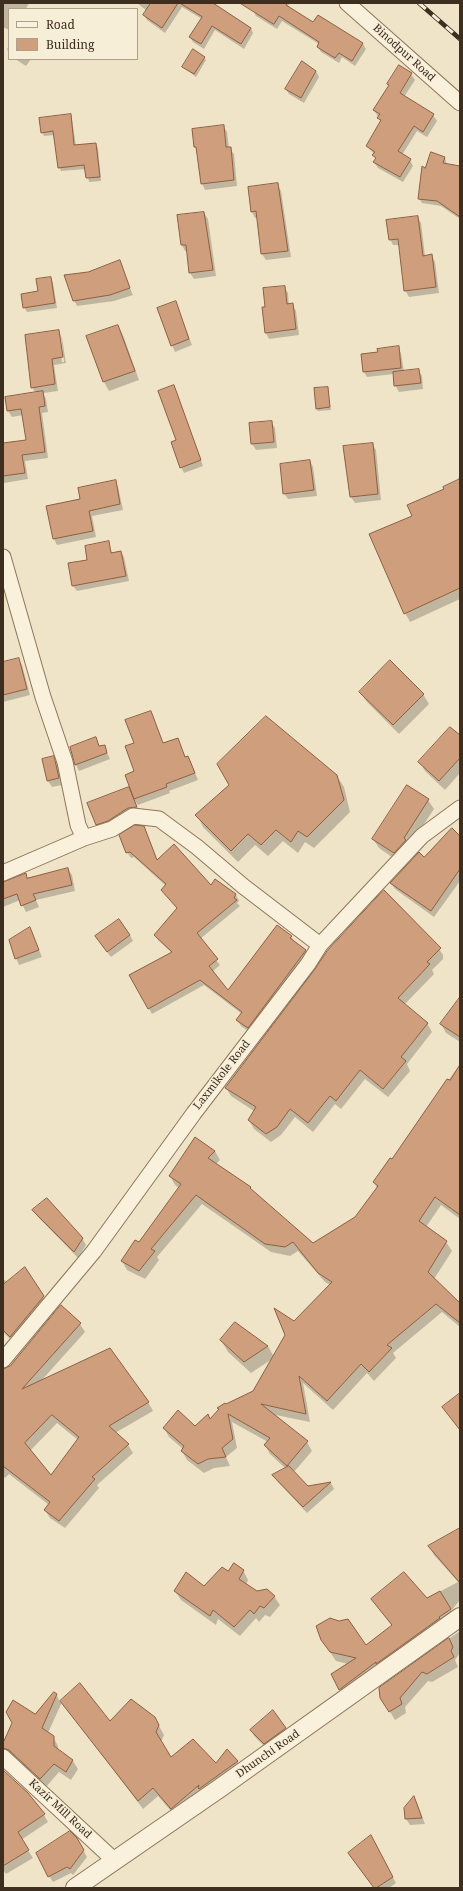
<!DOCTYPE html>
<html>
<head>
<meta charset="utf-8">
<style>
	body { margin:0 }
	#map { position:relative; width:463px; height:1891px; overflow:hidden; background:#f0e4c8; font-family:"Noto Serif",serif }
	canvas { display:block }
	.frame { position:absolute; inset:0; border:4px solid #3d2e20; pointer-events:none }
	.legend { position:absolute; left:8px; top:8px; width:130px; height:52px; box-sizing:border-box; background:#f7eed8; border:1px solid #ada18e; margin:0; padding:5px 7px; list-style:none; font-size:12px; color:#3d2e20 }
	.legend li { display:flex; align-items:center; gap:8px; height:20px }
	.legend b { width:20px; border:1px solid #ada18e }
</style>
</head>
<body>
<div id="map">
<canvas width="463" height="1891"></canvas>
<div class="frame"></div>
<ul class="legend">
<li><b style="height:5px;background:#faf1dc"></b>Road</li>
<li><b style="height:11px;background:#cf9f7d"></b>Building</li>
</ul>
</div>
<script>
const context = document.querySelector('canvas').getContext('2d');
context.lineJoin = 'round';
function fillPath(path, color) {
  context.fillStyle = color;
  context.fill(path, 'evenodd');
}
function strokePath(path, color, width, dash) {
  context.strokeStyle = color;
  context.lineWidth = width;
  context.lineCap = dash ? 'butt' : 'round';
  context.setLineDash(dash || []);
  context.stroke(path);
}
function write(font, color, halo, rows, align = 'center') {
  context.font = font + ' "Noto Serif",serif';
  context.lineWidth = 3;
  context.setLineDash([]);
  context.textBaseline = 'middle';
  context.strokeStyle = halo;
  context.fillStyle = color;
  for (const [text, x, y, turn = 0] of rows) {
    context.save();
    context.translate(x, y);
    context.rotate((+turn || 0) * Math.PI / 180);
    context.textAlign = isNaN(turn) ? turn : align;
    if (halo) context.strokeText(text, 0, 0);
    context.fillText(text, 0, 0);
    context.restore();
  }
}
const shadow = new Path2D(`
	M3,3H29L26,9H9V30L3,27Z
	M137,3H211L251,28L253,33L244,49L215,30L204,49L193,42L190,37L202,19L182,7L165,33L147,20L144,15L147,11Z
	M258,3H290L287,7L313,24L318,16L363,44L366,49L355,66L342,57L339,63L321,52L318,47L319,44L282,21L277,29L256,16L253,10Z
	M9,46V53L7,49Z
	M204,58L206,60L196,77L183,67Z
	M15,59H31L26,66Z
	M316,71L319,77L304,103L289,94L286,89Z
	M411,74L415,80L404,97L433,115L437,121L427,137L417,131L402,155L410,160L413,166L403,182L378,168L374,162L376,160L374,154L367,146L381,122L374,110Z
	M70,115L72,119L76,146L95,144L98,148L101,181L89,182L86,169L61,171L59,167L55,135L44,136L42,132Z
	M223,126L227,132L229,148L234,154L237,186L205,190L202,183L198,151L195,147Z
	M432,154L445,158L447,165L460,167V219L441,206L422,203L419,198Z
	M277,184L281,191L291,257L266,260L262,254L258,218H255L252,212Z
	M204,213L208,219L216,276L194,279L190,273L187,251H185L182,245Z
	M417,217L421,223L425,256H432L435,262L439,293L409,297L405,290L399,245H393L390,239Z
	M119,262L133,295L114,301L77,306L74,300L88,273Z
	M51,278L53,283L57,308L27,312L24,307Z
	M284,287L288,293L289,305L292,304L296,311L299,335L269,339L266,333V308Z
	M175,302L192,345L175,352L172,345Z
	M118,326L123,335L139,380L109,391L104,382L87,337Z
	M58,331L62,338L66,363L54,365L58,391L43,393L46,399L48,412L42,413L48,458L25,461L28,479L4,483L3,444L27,440L23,415L12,417L8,411L36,394L32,387ZM59,337H61L64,362H62Z
	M398,347L401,353L404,372L418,370L422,376L423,389L399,392L395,385L394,374L367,377L364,372L362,355L379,353Z
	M174,386L203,466L184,473L181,467L177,441Z
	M327,388L331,410L318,411L317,409Z
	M271,422L275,428L277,448L256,450L252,444L250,424Z
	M372,444L376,450L381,500L355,503L351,497Z
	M310,461L313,467L317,496L288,499L284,493Z
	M460,477V599L410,622L405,613L413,516L445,490L459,481L458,478Z
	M115,482L118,487L123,510L92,516L96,537L57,545L54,539L81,500Z
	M108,543L112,553L121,552L124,557L129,581L77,591L73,586L88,560Z
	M18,659L22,665L30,695L3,702V663Z
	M360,692L423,694L429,704L399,734L366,701Z
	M150,712L163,744L177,739L186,758H189L192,765L198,780L169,791L170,793L138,805L135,801L140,814L100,831L97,824L129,788L133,792L136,772L135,743Z
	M460,737V773L445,790L425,771L420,762Z
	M95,739L100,747L104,746L110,759L79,771L76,765Z
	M53,758L57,764L62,785L52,787L48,781L43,760Z
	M336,775L344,787L350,812L314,848L305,842L298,853L283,841L268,856L255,845L238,862L203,827L197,815Z
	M428,800L434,809L399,862L379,848L373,839Z
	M144,827L157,860L211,886L215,880L236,895L239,901L237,903L240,906L200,939L220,965L212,972L228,991L291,936L295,942L306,950L309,956L251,1033L241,1026L237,1020L242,1014L204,985L152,1014L130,975L172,953L158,940L155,935L178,909L162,890L166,886L134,857L131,858L127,852Z
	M460,837V881L434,917L395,889L391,883L424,858Z
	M68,869L72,875L75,891L36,900L39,907L26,912L20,900L3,907V883L25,874L28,879Z
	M30,929L42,957L19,965L16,958Z
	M130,935L133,941L111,957L100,943Z
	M437,946L443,955V959L432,970L434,974L404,1005L427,1023L432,1032L407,1064L410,1071L388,1097L365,1079L341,1109L335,1104L313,1132L295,1117L281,1135L271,1142L254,1129L249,1120L254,1111L231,1096L226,1088Z
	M460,999V1042L446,1033L441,1024Z
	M460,1064V1219L441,1205L426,1227L446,1242L452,1251L434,1279L457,1302L460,1299V1327L442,1312L393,1353L396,1358L374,1381L367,1373L333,1410L303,1383L310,1422L271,1414L307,1442L312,1451L294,1472L308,1487L331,1483L334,1489L307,1513L277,1481L274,1475L286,1469L270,1454L265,1445L268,1442L232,1422L237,1448L226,1457L230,1466L214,1468L204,1473L187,1460L182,1451L183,1449L169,1437L164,1428H195L211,1420L220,1410L219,1409L254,1392L272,1359L251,1373L228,1352L221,1340L268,1346L274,1357L294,1323L330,1285L325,1282L298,1251L290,1256L271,1252L202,1204L157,1257L159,1260L145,1279L127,1270L122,1261L136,1242L139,1243L179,1188L175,1185L170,1176L215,1151L220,1160L216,1164L250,1187L253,1192L313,1244L356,1218L377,1188L374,1182L392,1160Z
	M34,1210L82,1238L86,1245L78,1258L37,1216Z
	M25,1269L48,1305L15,1344L3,1332V1279L8,1282Z
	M80,1324L85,1332L41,1381L148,1402L153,1411L115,1433L128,1445L133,1453L97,1485L99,1488L65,1528L50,1518L45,1510L49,1505L9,1474L5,1478L3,1476V1369L10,1367ZM57,1423L78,1440L51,1476L30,1451Z
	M460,1394V1431L443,1407Z
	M460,1529V1600L451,1611L456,1620L345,1698L332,1674L348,1664L336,1661L328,1649L366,1646L392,1626L372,1599H426L458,1582L434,1555L429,1546Z
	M243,1570L248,1580L246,1585L257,1592L274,1596L280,1605L270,1617L265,1615L259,1622L256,1618L240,1636L218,1619L216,1625L181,1600L175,1591L204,1587L228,1572Z
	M460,1631V1653L455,1660L458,1667L432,1682L428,1681L405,1707L406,1713L395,1720L387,1707L380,1688Z
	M80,1684L109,1722L154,1717L164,1735L161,1742L171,1759L216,1765L227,1750L238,1762L243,1770L176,1817L158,1796L143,1809L62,1702L48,1733L53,1737L58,1746V1751L73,1761L78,1769L71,1780L59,1772L46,1787L7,1756L3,1745L56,1694L60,1702Z
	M273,1712L289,1734L268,1750L254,1736L251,1730Z
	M3,1773L44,1815L48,1822L21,1840L33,1858L6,1874L3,1870Z
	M414,1798L417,1803L425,1824L410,1825L406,1819L405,1808Z
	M370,1837L396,1883L389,1888H374L353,1859Z
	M77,1839L87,1857L73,1875L71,1873L53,1882L49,1876Z`);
const building = new Path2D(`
	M151,3H178L162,28L143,15Z
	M180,3H213L251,28L241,44L212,26L201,44L189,37L202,17Z
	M240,3H287L286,5L313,22L318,15L363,43L352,61L339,53L335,58L317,47L319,42L279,16L274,24Z
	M193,49L205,57L194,74L182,67Z
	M302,61L316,71L301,98L285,89Z
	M399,65L412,73L400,93L434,114L423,132L414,126L398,151L411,159L400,177L373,162L376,158L372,155L375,152L366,146L381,120L377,118L380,114L373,110L389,85L387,84Z
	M71,114L74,145L96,143L100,177L86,178L84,165L58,168L53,131L41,133L39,118Z
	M224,125L226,147H231L234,180L201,184L196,147H194L192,129Z
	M431,152L445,157L443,163L460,166V217L437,201L418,199L422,166L425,168Z
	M278,183L288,251L261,254L256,211L251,212L248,187Z
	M204,212L213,270L189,273L186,245H181L177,215Z
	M418,216L423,256L432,254L436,287L404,291L398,239L389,240L386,220Z
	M120,260L130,288L110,295L73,301L64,275L88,272Z
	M51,277L55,303L23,308L21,294L38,291L36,279Z
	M285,286L287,304L293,303L296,329L265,333L262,307H265L263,288Z
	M176,301L189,339L171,346L157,308Z
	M118,325L135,371L103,382L86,336Z
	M59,330L63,357L52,359L55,384L31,388L25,335Z
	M399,346L401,368L363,372L361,354L378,352L377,349Z
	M419,369L421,383L394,386L393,372Z
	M174,385L201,460L180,468L171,442L176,440L158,391Z
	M328,387L330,407L316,409L314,388Z
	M43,391L45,406L39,407L45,452L22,455L25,473L3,476V443L26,440L21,409L7,411L5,397Z
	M272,421L274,442L251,444L249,423Z
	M373,443L378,494L350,497L343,446Z
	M310,460L314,490L283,494L280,464Z
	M460,479V588L404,614L369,534L412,516L407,505L444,489L443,487Z
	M116,480L120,504L89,511L93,531L53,539L46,506L80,499L78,488Z
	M109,541L111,553L121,551L126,576L72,586L68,563L87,560L85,546Z
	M19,658L27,689L3,695V662Z
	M390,660L424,694L393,725L359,692Z
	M151,711L163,743L178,738L185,757L188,756L195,773L166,784L167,787L134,799L125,775L134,771L125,746L134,743L125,720Z
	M266,716L337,775L344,800L307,837L298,831L291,842L276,830L261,845L248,834L231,851L195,815L229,785L217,764Z
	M450,727L460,735V758L439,781L418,762Z
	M96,737L99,746L105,745L107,753L75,765L70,747Z
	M54,756L59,778L47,781L42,759Z
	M407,785L429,799L404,838L406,840L394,853L372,839Z
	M129,787L137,807L128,808L108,821L96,825L87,803Z
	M135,825L144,826L157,860L174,844L211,885L215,879L236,894L234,898L237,900L197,933L218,959L209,966L228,990L277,925L292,936L290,938L306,950L248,1028L236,1020L242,1012L200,980L148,1009L129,975L172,952L154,935L177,908L161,890L166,884L130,852L126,853L119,835Z
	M452,828L460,836V869L431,911L390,883L419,852L424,857Z
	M68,868L72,885L33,894L36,900L21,906L17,894L3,899V882L26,873L27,878Z
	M384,890L441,948L427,962L430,964L398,998L428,1023L401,1057L406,1061L383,1089L360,1070L336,1101L330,1096L308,1123L290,1109L277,1127L266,1134L248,1120L256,1107L225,1088L315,969L327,951Z
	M119,919L130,935L107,952L95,936Z
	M30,927L39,950L15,959L9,940Z
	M460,997V1037L440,1024Z
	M460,1065V1215L435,1197L419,1221L447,1241L428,1272L460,1303V1323L436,1304L387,1345L392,1348L369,1372L361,1364L327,1401L299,1376L306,1414L261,1404L308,1441L287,1466L264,1445L270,1438L228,1414L233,1439L222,1448L226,1457L208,1459L198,1464L181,1451L184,1446L163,1428L178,1410L195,1426L208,1414L210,1419L219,1409L217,1408L225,1403L226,1404L253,1391L285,1335L274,1308L294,1321L332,1282L318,1273L293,1242L285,1247L265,1244L196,1195L151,1249L155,1251L139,1271L121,1261L135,1240L139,1242L181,1184L169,1176L195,1137L215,1151L208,1158L251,1187L250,1188L313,1243L355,1217L378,1186L373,1182L390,1158L392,1159L447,1079L450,1080Z
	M47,1198L83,1238L74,1252L32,1210Z
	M25,1267L44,1296L10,1337L3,1330V1285Z
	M61,1305L81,1323L22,1389L110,1348L149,1402L109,1426L129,1444L92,1477L95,1479L59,1521L44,1510L50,1502L3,1466V1369L10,1366ZM52,1415L79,1437L51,1475L25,1443Z
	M235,1322L268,1346L244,1362L220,1340Z
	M460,1393V1430L442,1407Z
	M289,1466L308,1486L331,1482L303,1507L272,1475Z
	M460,1528V1583L428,1546Z
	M234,1563L244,1570L239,1579L257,1591L267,1589L275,1596L264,1608L260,1606L254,1614L250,1610L234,1627L213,1610L210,1616L174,1591L186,1572L204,1586L222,1567L228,1571Z
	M404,1572L427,1598L440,1591L451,1609L439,1617L440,1618L376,1664V1662L339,1690L331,1674L356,1658L330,1652L321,1640L316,1626L330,1618L339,1621L348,1619L366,1645L392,1625L371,1599Z
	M449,1638L453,1647L451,1651L454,1657L427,1674L422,1672L400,1698L402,1704L389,1712L380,1698L379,1688Z
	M80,1683L110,1721L131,1699L155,1717L159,1725L156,1732L171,1757L193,1739L216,1763L227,1749L238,1761L199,1789L198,1788L199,1785L171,1809L153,1788L138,1801L60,1701Z
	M54,1692L57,1694L42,1728L54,1736V1746L73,1760L66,1772L54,1764L40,1779L9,1750L3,1748V1743L12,1723L6,1712L13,1700L35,1714Z
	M273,1710L286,1728L264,1744L250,1730Z
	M3,1771H4L28,1793L45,1814L18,1832L29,1850L3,1866Z
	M414,1796L422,1818L405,1819L404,1808Z
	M70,1831L77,1838L84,1850L70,1869L67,1867L48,1877L36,1853Z
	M371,1835L393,1877L376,1888H374L348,1853Z`);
const minor = new Path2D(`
	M347,3L460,103
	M3,557L43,697L65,762L78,825L84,838L112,829L133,816L159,819L197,847L243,886L320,945
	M3,873L84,838
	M3,1360L94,1251L194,1113L308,964L320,945L422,836L460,808
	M3,1757L115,1861`);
const tertiary = new Path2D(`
	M75,1888L220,1788L460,1617`);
const rail = new Path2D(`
	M419,3L460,39`);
const streetNames = [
	["Binodpur Road",404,53,42],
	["Laxmikole Road",222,1075,-52],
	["Dhunchi Road",268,1754,-35],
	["Kazir Mill Road",60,1809,43]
];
fillPath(shadow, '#0003');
fillPath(building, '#cf9f7d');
strokePath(building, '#8d5f41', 1);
strokePath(minor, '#8d765c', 17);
strokePath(tertiary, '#8d765c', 20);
strokePath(minor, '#faf1dc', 15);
strokePath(tertiary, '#faf1dc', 18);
strokePath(rail, '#3d2e20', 4.5);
strokePath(rail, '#f7eed8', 3, [9]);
write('11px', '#3d2e20', '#f7eed8', streetNames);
</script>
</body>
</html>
